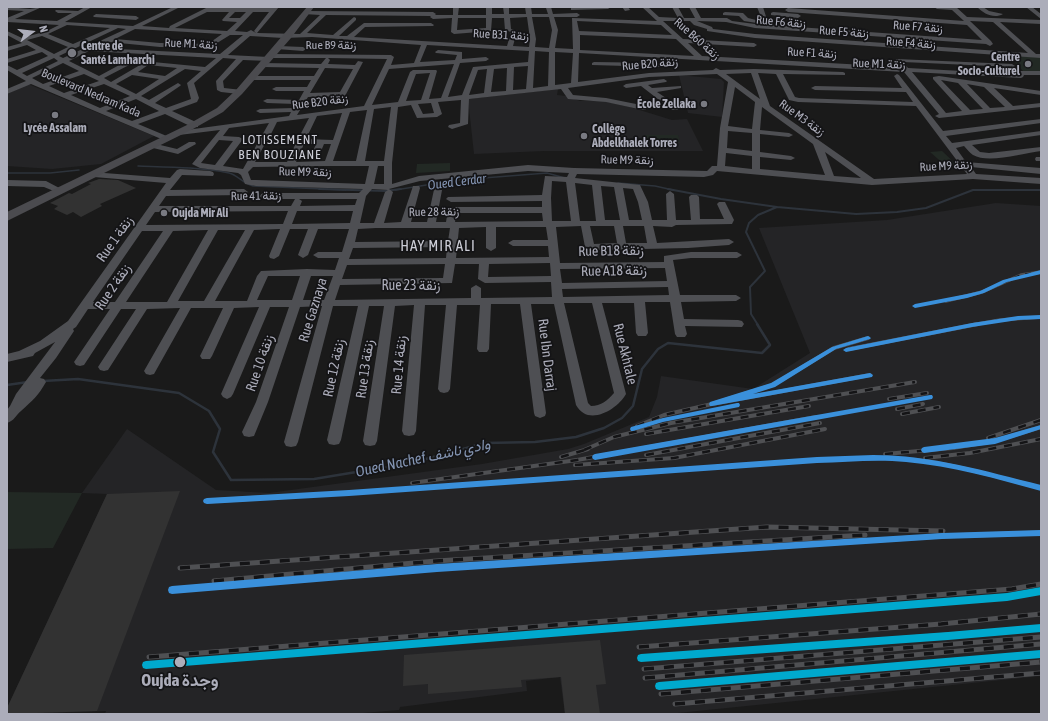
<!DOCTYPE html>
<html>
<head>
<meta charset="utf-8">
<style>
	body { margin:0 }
	#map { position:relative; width:1048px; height:721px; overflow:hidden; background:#1a1a1a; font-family:"Asap Condensed",sans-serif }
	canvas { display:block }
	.frame { position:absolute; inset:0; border:8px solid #acadba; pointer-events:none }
	.north { position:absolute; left:12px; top:12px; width:40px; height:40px; -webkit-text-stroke:3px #141416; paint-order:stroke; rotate:75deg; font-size:11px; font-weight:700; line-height:16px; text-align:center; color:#acadba }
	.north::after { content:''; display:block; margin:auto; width:14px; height:18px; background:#acadba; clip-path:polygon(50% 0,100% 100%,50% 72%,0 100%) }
</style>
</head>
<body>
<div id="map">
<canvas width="1048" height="721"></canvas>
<div class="frame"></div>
<div class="north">N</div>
</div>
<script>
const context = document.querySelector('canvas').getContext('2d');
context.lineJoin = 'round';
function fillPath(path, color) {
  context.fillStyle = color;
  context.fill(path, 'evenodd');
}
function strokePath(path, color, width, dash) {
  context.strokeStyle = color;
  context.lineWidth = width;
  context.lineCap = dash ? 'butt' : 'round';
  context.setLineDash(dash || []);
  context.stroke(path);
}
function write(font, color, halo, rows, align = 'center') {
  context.font = font + ' "Asap Condensed",Vazirmatn,sans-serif';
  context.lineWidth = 3.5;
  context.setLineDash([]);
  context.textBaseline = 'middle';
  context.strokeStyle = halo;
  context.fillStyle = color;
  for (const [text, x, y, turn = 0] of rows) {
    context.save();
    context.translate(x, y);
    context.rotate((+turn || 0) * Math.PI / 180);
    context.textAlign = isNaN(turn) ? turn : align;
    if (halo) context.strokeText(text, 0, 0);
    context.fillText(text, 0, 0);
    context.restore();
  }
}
const built = new Path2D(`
	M679,75L721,79L724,82L722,117L688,113Z
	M28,84L154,136L101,164L52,169L7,166V94Z
	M558,89L557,95L566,96L580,101H603L630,107L672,120L687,119L703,151H544L474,154L468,99Z
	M996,203L1041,206V676L668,714H565L560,677L526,681L527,691L400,707L399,710L351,714H105L106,711L7,714V708L107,494L82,493L127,429L216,490L269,493L482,464L568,449L584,444L649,417L657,397L661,376L753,389L810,353L759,228L887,220Z`);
const green = new Path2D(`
	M1008,55L1041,57V71H1023Z
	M644,135H678L680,142H646Z
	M942,151L958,166H946L930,152Z
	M450,163V171L416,173L417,164Z
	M7,492L82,493L53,548L7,549Z`);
const streamFar2 = new Path2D(`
	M138,166C168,167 199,167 229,173C238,175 243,184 253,186L346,190
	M7,173H50L79,170
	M618,183L655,186L673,190
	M395,190L458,180L547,173L565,178
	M992,190H1027`);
const streamFar1 = new Path2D(`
	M319,189L385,191L401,189
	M668,189L721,199L777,207
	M758,325L751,314L750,287L765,271L746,232L749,223L758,215L777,207L856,214L897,212L926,208L973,190H1041`);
const stream = new Path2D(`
	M43,381L78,379L179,393L209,411L220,429L213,452L231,480L314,479L411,463L485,443L535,442L576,437L604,428L622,418L633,406L642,369L658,349L668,343L762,353L770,345L757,324
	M7,385L28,382`);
const building = new Path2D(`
	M99,179L118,180L136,188L100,204L102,206L81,217L73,212L67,215L54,209L58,206L50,203L69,193L72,194L91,184L88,183Z
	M180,491L97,711L7,714V708L107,494Z
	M600,640L606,684L596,685L600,714H565L561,677L521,680L522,687L428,694V684L403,686L404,655Z`);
const minor = new Path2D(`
	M7,7L30,9L42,7L15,19L57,21L72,13H58L55,11L56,10L78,11L85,7H92L65,22L133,26L173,7H180L142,26L169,28L170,26L208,7H215L214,8L279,7L257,33L300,34L320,15L304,14V12L306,11L433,12L436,14L435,15H453V7H459L458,15H486V7H492V14H504L503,7H509V14H526L525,7H531L532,14H548L546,8L551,7L553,14L577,13L580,15L577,17H554L558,30L555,48L573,49L572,18L657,21L642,7H648L659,17L678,18L672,7H678L684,18H695L689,7H695L701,18H727L732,21L755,24L982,40L967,25L788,12L785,10L788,8L964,21L952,10L937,9L934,7H956L967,17L1041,20V24L1000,22L1036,54H1041V58L755,38L707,31V29L694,25L690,21H663L683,39L754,43L757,45L754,47L688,43L702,56L901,67L895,60L896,59L1012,64L1015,66L1014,67L903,62L908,68L1015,74L1018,71H1041V75H1024L1023,77L1021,78L912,72L946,113L962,111L933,79V77L939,76L1041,91V95L994,88L1013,106L1041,103V107L939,118L935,116L939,114L904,72L579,53L578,82L649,73L713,70L716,68L720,70L754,69L843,72L845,73V75L783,74L795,97L799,98L913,102L906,92L815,90L811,88L815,86L902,88L894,76L897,74L899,75L943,131L1041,119V123L946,136L952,143L1041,131V135L972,145L980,152L989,153L1041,147V151C1024,153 988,164 973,155C970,153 967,149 964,146L956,148L966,162L1041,168V174L971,167L976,174L1041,178V184L973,179L872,185L717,171L713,175L704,177L577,174L575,178L640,185L648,202L652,220H667L666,194L670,191L674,194L676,220H691L689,197L691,195H697L699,197L700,219H724L717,204L719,202H725L734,220L732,224L676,225L672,227L653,226L657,243L729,239L734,242L729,245L688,248L596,250L595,254L591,255L586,252L581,226L556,227L560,263L664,262V256L691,252H737L742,255L737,258H691L673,260L680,295H736L741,298L736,301L681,302L684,319L738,320L742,321L744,324L742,327L685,326L687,334L685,337H677L675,334L670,302H645L648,333L646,336H638L636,333L634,303H602L626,394C617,410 588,427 576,405L554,304H531L546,413L545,416L540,418L535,416L534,413L520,304H491L489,349L487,352H479L477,349L480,305H457L450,389L448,392L444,393L440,392L438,389L446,305H425L416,431L414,435L409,436L404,435L402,431L414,305L395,306L377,441L375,445L370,446L365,445L363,441L384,306H369L341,440L339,444L334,445L329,444L327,440L358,306H333L298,442L296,446L291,447L286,446L284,442L322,306L300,307L268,402L254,436L249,437L244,436L242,432L256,402L289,307H270L233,394L231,397L227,399L223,397L221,394L259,307L234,308L212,356L210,359H202L200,356L223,308H191L154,374L150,375L146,374L144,371L180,308L147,309L108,370L104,371L100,370L98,367L136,309H121L84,365L80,366L76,365L74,362L110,309H88L76,327L73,329L74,331L56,358L40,378L44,379L46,382C38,396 33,400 21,411C16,415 14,421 7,423V410L10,406L16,394L55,342L35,353L33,356L7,362V354L19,351L40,341L68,321L166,183L94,177L90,174L91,172L170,178L177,170L180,169L210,171L213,172L214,174L213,176L182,175L170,190L244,189L248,192L244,195L166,196L159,206H291L295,199H263L259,196L263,193H359L363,189L256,186L245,184L241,175L238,173L200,168L192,164L220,130L179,135L175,133L179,131L289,116L291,112L260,113L256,111L260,109L294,108L296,104L267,103L263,101L267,99L299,100L304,91H276L272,89L276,87H307L311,80H251L248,78L251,76H314L319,68L263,67L260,65L263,63L321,64L326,58H270V60L268,61L243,60L223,81L224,88L242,90V94H239L221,92L217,90L216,81L236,59L223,58L194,83L199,98L197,102L172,111L198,123V127H192L165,114L138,124L169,137V141H166L31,84L7,94V89L26,81L7,70V65L17,70L48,56L42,52L7,63V59L36,50L27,45L7,51V47L22,43L7,35V31L22,38L47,31L59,25L7,22V18L24,11L7,10ZM207,12H229L222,20L223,21L237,22L227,31L175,28ZM235,12H246L240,18H229ZM253,12H269L254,31L256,33L251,30L247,32L235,31ZM326,15L431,16L430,17L433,19L452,18L451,32L454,34L491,31L492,18H504L505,30L511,32L507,46L354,37L365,27L433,26L434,25L431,23H364L347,36H339L356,20V18L354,17L333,35L307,33ZM527,17L530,39L529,47L513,46L517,31L511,29L510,18ZM532,17H549L552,30L549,48L535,47L536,39ZM458,18H486V28L457,30ZM577,21L661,25L672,35L579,31ZM697,21L726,22L755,28L986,44L990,46L993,44L991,41L970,21L993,22L1028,53L755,34L713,29L712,27ZM67,25L110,28L73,44L48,34ZM118,28L126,29L63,58L59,56ZM135,29L222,34L208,44L160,43L115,39ZM230,35H243L220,54L96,48L109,42L160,47L209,48ZM580,35L676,39L694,56L580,50ZM42,36L68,47L54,54L27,40ZM250,36L283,38L312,37L421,45L414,63L391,65L394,57L391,55L271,54L269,55V57L228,55ZM427,45L529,51L528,62L473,67L462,95L448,97L460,63L486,61L489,59L486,57L462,59V52L438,50L435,52L436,53L457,55L455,60L420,62ZM89,51L216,58L205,67L101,57L98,59L99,60L123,63L99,76L69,61ZM535,51L549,52L548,86L533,88ZM555,52L573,53L571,83L555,85ZM54,58L58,61L27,76L22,73ZM328,58L387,59L364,106L297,115L308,97L345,96L363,62L358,61L355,65L328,64L330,60ZM63,63L79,71L43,84L32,78ZM131,64L140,65L111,82L104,78ZM454,64L441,98L429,99L437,71L436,70H413L410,72L398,102L372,105L389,69ZM148,65L177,68L165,76L138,72ZM528,66L526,89L513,90L514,67ZM325,68L353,69L340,92L310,93ZM507,68L506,91L491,92L494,69ZM185,69L201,71L187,83L191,99L166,108L155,103L180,86L181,85L178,83L149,100L141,96ZM487,69L484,93L469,95L478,70ZM430,73L421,100L406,101L416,74ZM751,73L760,99L726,74ZM758,73L776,74L789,100L798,102L916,106L967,174L874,179L770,106ZM84,74L99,81L64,93L49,86ZM717,74L728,82L720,128L717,166H712L707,171L574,168L528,165L419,176L392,184V163L398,107L411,105L417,118L437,117L442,114L438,102L461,100L460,123L449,125L448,127L452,129L468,124L469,99L561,89L568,99L606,102L643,110H646V106L606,98L573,95L568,88L649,77ZM132,75L159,79L136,94L116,84ZM941,80L958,83L983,109L970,110ZM104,84L130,96L100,108L71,95ZM967,84L984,87L1005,107L990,108ZM735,87L755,102L752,129L728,126ZM136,99L159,111L132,121L106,111ZM431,103L434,113L423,114L418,104ZM391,107L384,161H365L374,109ZM762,107L813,144L825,175L760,169V157L791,160L795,158L791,156L760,152V134L789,137L793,135L789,133L760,130ZM367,110L356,161H333L350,112ZM342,113L333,140L306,139L317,116ZM309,118L298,139L269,138L277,122ZM269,123L243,169L223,166L243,139L239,137L223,136L229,128ZM728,131L752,133V151L727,148ZM219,140L233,141L215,165L201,163ZM266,142L296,143L287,162H255ZM304,144H316L311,156L315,158L319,156L324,144H331L325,161L296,162ZM825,152L861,178L834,176ZM726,153L752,156V169L725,166ZM325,166H369L365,184L256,180H251L248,172L253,167ZM378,166H384V184H374ZM528,171L569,173L567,177L545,176L542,195L448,197L446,199L451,202L542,201V207H453L448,210L446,222H436L443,185L439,182L435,185L427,222H411L420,188L419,186H413L401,222L384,223L393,192L389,189L420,181ZM552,181L566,182L571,221H552L551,198ZM575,183L592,185L596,221H580ZM601,186L614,187L620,220H605ZM623,188L633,189L638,202L642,220H629ZM372,189L388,190L385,192L374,223H360L366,196ZM299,199H357L355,205L300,206L302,201ZM288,211L283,224L146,225L155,212ZM297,211H353L350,223L292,224ZM457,213H542L543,221L455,222ZM590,226H614L617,243L594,244ZM623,226H644L647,243H626ZM486,227V248L491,251L496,248V227H546L548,240H513L508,243L513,246H548L549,257L456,258L459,228ZM376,228H450L448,241L355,242L358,229ZM280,229L269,256L270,258L274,259L279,256L290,229H308L298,255L303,258L308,255L318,229H349L342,252H318L313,255L318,258H339L335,270L307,269L261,271L257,276L247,301H215L254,230ZM208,230L167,302H126L173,231ZM218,230H245L204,301H178ZM142,231H163L115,302H93ZM447,247L446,258L349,259L353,248ZM550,263L551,276L488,277L489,264ZM445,264L443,278L342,279L347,265ZM455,264H479L478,279L485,283L551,282L552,297L481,298V288L476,285L471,288V298L335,300L340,285L452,283ZM665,268L667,281L562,283L560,269ZM268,276H300L292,300H257ZM311,276H333L324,300H303ZM668,287L669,295L563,297L562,289ZM564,303H592L614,393C608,400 601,406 591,406L588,403Z
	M573,7H611L608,9L571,10V8Z
	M622,7H628L630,10L625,11Z
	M757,7H763L768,23L763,22Z
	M977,7H983L989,11L1003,14C994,19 984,14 977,7Z
	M1026,7H1032L1041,14V19Z
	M725,12L743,13L748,18L760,21L757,23L744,21L739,16L723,15V13Z
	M773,12L798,14L801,16L798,18L771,15V13Z
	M96,14L136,16L139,18L136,20L94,17L93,16Z
	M324,41L329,42L321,50H317V48Z
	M279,46L303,47L306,49L303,51L277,49L276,48Z
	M594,62L661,63L664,65L661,67L592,65V63Z
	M664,79L667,81L666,82L648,85L652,88L681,86V88L657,92L678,106V110H672L641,86L626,88L623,86L626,84Z
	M189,142H195L196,144L178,154L149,147L148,145L152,143L177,149Z
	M1036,157H1041V161H1036L1035,159Z
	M7,180L46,181L65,191L61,194L44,187L7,186Z`);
const major = new Path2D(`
	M307,7H314L291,38L242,94L223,112L193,129L7,221V212L187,125L217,108L236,90Z`);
const railFar2 = new Path2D(`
	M946,301L982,292L1021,275L1041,272
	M972,325L1000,320L1041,317`);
const railFar1 = new Path2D(`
	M868,338L834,348L773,385L712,404L870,375
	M849,349L978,324
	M889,399L927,393
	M897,409L923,404
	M902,414L939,407
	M637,426L664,415L712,404
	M646,434L809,406
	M988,438L1041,420
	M584,450L614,437L671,423L915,382
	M885,454L953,448L995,441L1041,427
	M646,455L820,423
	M561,457L588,449
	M925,458L970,453L1041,439
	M575,465L674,458L825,429
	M412,483L577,460L816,417
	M241,499L349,493L817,460C847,459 877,457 906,459C952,463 997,477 1041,488`);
const rail = new Path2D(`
	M207,501L259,498
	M180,568L767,527L943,531
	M214,581L436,561L865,535
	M172,590L437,568L942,536L1041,533
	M639,647L941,624L1041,614
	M149,657L1012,589L1041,584
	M641,658L1041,628
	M644,669L1041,637
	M645,678L1041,644
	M659,686L1041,654
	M661,694L1041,662
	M675,704L1041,673`);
const rail1 = new Path2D(`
	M1041,587V595L1007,601L146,669L143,668L142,665L143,662L146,661L1007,593Z
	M1041,624V632L948,640L641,662L638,661L637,658L638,655L641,654L948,632Z
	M1041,650V658L659,690L656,689L655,686L656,683L659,682Z`);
const rail2 = new Path2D(`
	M1041,270V274L1007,282L984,293L967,298L915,308L912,306L915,304L967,294L980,291L1003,280Z
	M1041,315V319L1018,320L972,327L846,352L843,350L846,348L972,323L1018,316Z
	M868,336L871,338L870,339L836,349L775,387L753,394L870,373L873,375L872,377L712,406H710L709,404L710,402L771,383L832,347Z
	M930,395H932L933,397L932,399L595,460L593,459L592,457L593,455L595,454Z
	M737,403H739L740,405L739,407L663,422L633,431H631L630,429L631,427L663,418Z
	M1041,425V429L995,444L924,453L922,452L921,450L922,448L924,447L995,438Z
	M873,455C932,455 984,471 1041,485V491C997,479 952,466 906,462C877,459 847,462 817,463L349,496L207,504L204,503L203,501L204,499L207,498L349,490L817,457Z
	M1041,530V536L942,539L437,572L172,594L169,593L168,590L169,587L172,586L437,564L942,533Z`);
const markers = [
	[72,53,5,"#797a82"],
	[1028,64,4,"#797a82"],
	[704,104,4,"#797a82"],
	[55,115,4,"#797a82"],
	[584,136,4,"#797a82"],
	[164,213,4,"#797a82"],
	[180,662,6,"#acadba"]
];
const farStreetnames = [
	["Rue F6 زنقة",781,22,5],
	["Rue F7 زنقة",918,27,4],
	["Rue F5 زنقة",844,32,4],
	["Rue B31 زنقة",501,35,3],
	["Rue B60 زنقة",697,39,41],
	["Rue F4 زنقة",911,43,4],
	["Rue M1 زنقة",191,44,3],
	["Rue B9 زنقة",331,45],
	["Rue F1 زنقة",812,53,3],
	["Rue B20 زنقة",650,64,-5],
	["Rue M1 زنقة",879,64,2],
	["Boulevard Nedram Kada",91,93,23],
	["Rue B20 زنقة",320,102,-7],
	["Rue M3 زنقة",802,118,36],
	["Rue M9 زنقة",627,160,1],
	["Rue M9 زنقة",946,166,-3],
	["Rue M9 زنقة",305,172,1],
	["Rue 41 زنقة",256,196,-1],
	["Rue 28 زنقة",434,212,-1]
];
const farPoinames = [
	["Centre de",81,46],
	["Santé Lamharchi",81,60],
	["Centre",1020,57,"right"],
	["Socio-Culturel",1020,71,"right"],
	["École Zellaka",696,104,"right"],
	["Lycée Assalam",55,128,"center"],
	["Collège",592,129],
	["Abdelkhalek Torres",592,143],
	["Oujda Mir Ali",172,213]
];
const farNeighbourhoodnames = [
	["LOTISSEMENT",280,140],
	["BEN BOUZIANE",280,155]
];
const farWaternames = [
	["Oued Cerdar",457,182,-7]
];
const streetNames = [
	["Rue زنقة 1",115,239,-55],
	["Rue B18 زنقة",611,251,-1],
	["Rue A18 زنقة",614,271,-1],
	["Rue 23 زنقة",411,286],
	["Rue 2 زنقة",113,287,-56],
	["Rue Gaznaya",313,310,-73],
	["Rue Akhtale",625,354,76],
	["Rue Ibn Darraj",547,355,83],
	["Rue 10 زنقة",260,363,-71],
	["Rue 14 زنقة",399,365,-85],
	["Rue 12 زنقة",334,368,-78],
	["Rue 13 زنقة",365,369,-82]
];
const neighbourhoodNames = [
	["HAY MIR ALI",438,246]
];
const waterNames = [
	["Oued Nachef وادي ناشف",423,458,-12]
];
const nearStopnames = [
	["Oujda وجدة",180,681]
];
fillPath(built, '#242426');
fillPath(green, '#222924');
strokePath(streamFar2, '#2d333b', 1.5);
strokePath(streamFar1, '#2d333b', 2);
strokePath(stream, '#2d333b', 2.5);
fillPath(building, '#323232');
fillPath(minor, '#4e4f53');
fillPath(major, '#4b4b4f');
strokePath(railFar2, '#4f5053', 3.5);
strokePath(railFar1, '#4f5053', 4);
strokePath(rail, '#4f5053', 5);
strokePath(railFar2, '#141416', 2, [6]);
strokePath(railFar1, '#141416', 2.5, [8]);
strokePath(rail, '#141416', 3.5, [10]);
fillPath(rail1, '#00a9ce');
fillPath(rail2, '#3a90db');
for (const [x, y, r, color] of markers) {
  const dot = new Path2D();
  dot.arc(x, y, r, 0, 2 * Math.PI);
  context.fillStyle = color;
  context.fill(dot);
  strokePath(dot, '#141416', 1.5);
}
write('12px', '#acadba', '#141416', farStreetnames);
write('bold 12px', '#acadba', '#141416', farPoinames, 'left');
context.letterSpacing = '1px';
write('13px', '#cccdd6', '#141416', farNeighbourhoodnames);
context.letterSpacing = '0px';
write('italic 13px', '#8495b3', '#141416', farWaternames);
write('14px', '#acadba', '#141416', streetNames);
context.letterSpacing = '1px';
write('15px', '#cccdd6', '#141416', neighbourhoodNames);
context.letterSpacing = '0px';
write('italic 15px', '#8495b3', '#141416', waterNames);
write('bold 17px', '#acadba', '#141416', nearStopnames);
</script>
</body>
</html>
